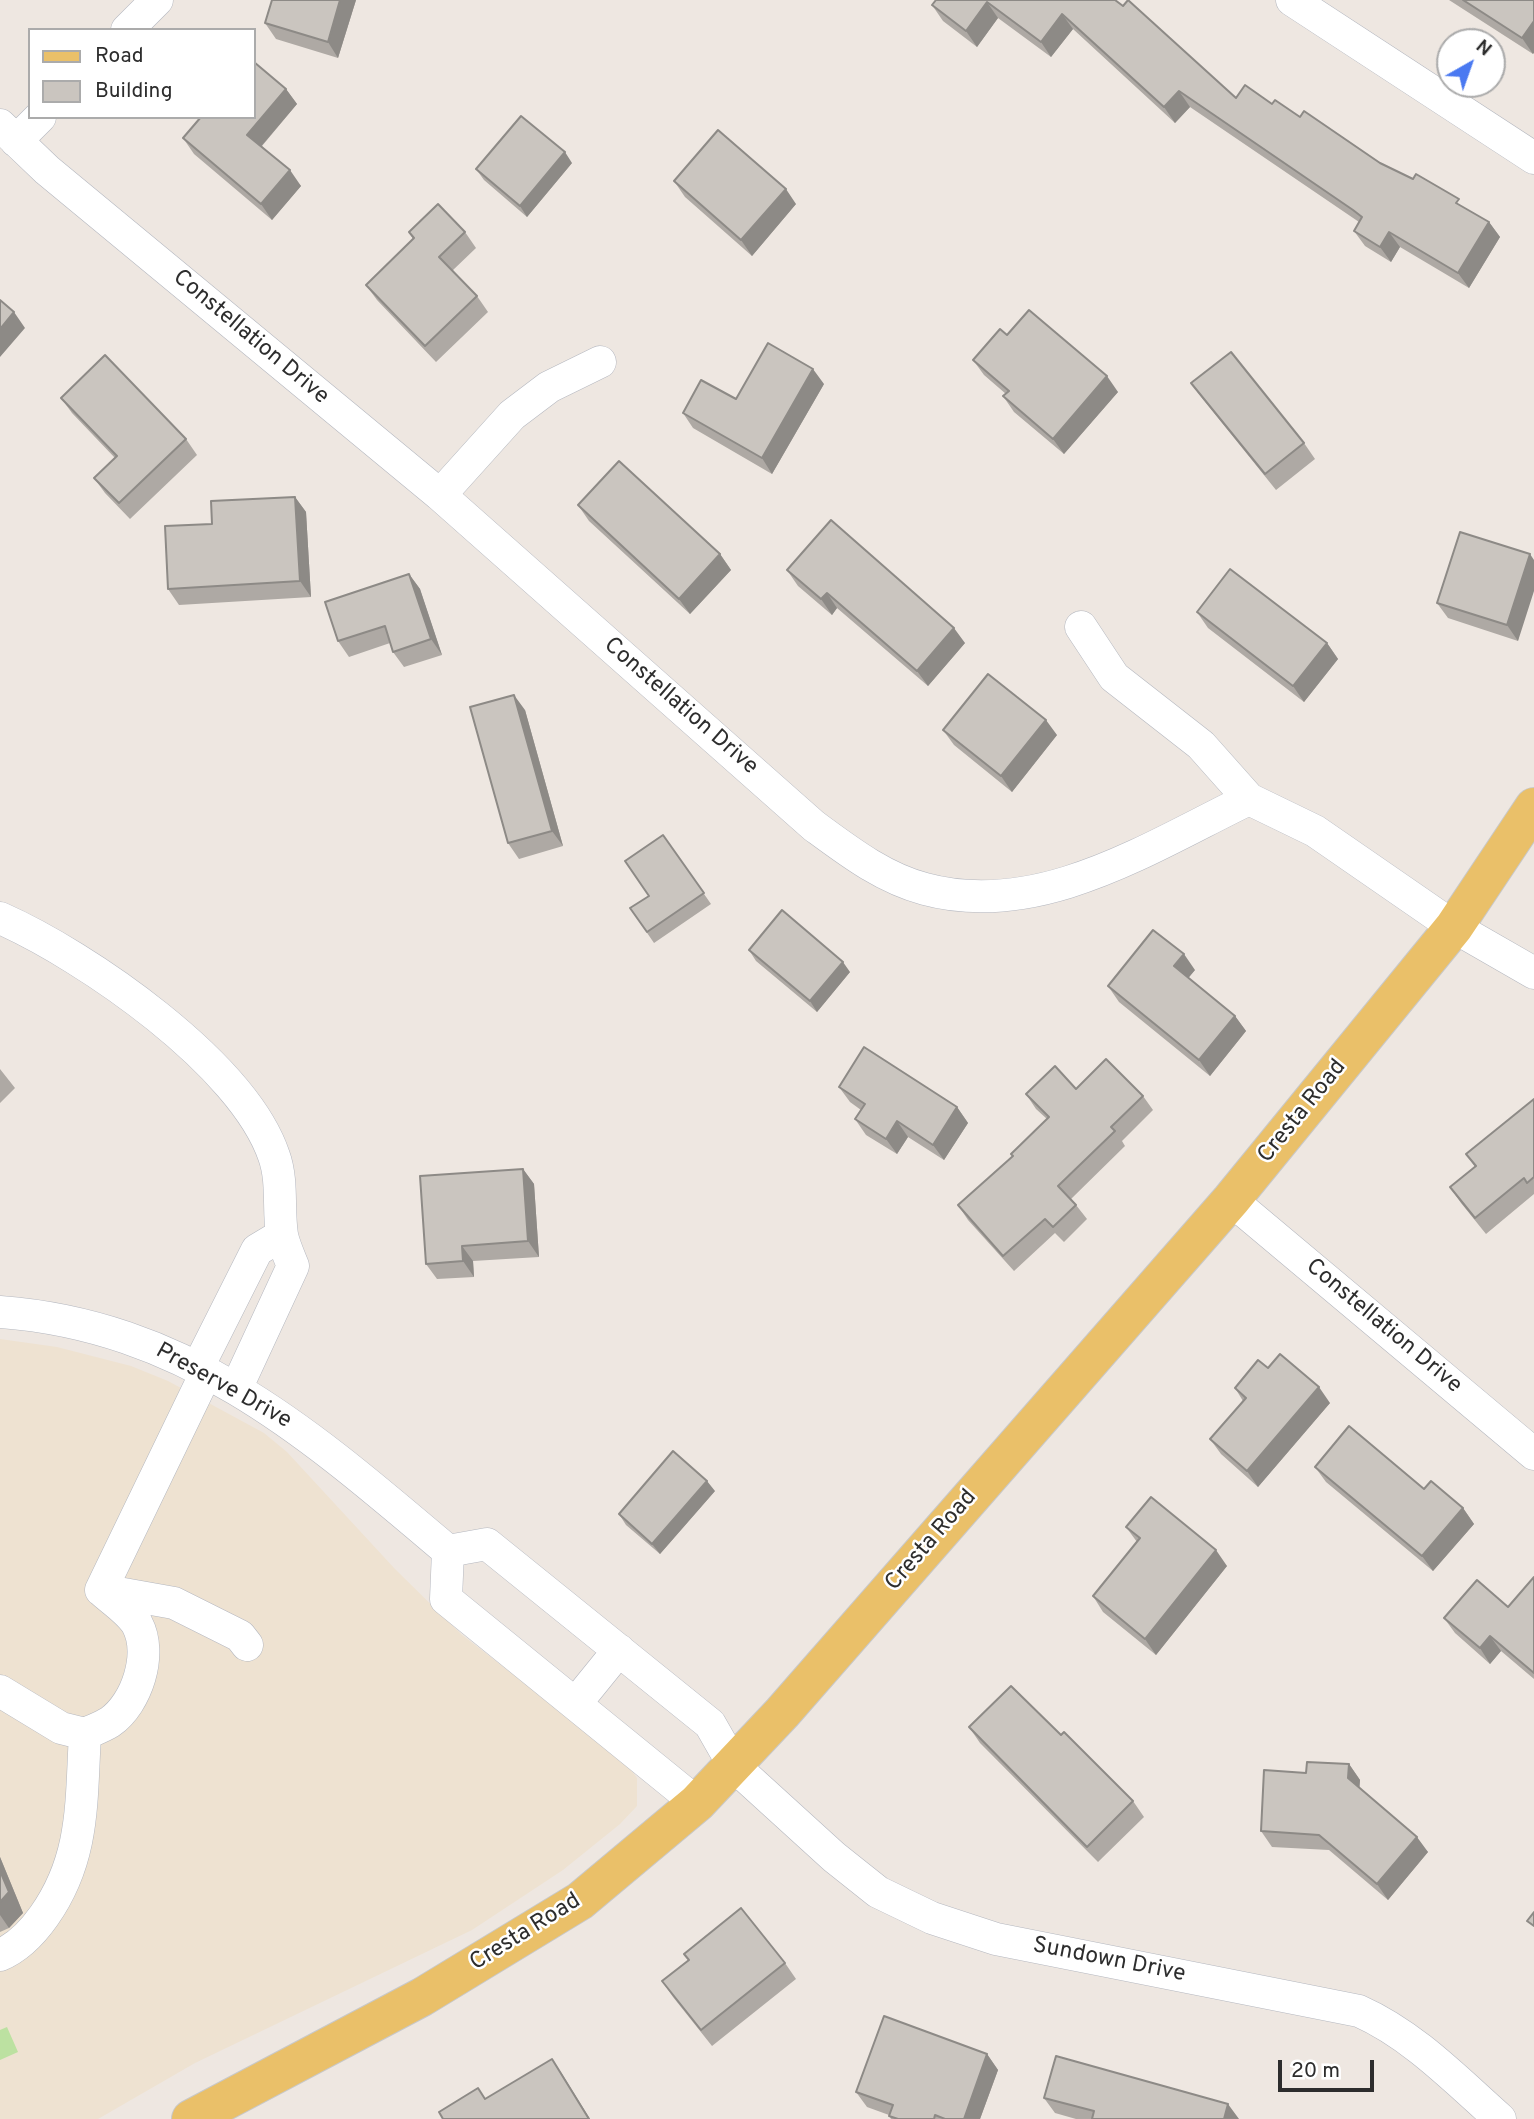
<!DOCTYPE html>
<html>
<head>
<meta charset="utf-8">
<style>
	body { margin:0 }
	#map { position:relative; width:1534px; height:2119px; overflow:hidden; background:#eee7e1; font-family:Overpass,sans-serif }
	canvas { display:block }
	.legend { position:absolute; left:28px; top:28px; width:228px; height:91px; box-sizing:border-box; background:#fff; border:2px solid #ababab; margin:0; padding:9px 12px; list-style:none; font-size:21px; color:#2d2d2d }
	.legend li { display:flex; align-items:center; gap:14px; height:35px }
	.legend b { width:35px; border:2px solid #ababab }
	.north { position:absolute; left:1436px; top:28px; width:70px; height:70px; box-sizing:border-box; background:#fff; border:2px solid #ababab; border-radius:50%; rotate:40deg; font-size:19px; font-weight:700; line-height:28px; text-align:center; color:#2d2d2d }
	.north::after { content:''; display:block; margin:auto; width:24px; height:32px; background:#4a79f1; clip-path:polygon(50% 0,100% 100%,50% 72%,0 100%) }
	.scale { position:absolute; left:1278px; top:2060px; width:96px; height:32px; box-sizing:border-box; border:4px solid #2d2d2d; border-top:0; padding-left:9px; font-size:21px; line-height:24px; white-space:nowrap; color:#2d2d2d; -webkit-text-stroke:5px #fff; paint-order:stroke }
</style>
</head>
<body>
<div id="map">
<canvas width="1534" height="2119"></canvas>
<ul class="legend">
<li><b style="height:9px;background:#eac069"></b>Road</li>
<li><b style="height:19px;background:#cac5bf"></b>Building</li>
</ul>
<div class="north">N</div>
<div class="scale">20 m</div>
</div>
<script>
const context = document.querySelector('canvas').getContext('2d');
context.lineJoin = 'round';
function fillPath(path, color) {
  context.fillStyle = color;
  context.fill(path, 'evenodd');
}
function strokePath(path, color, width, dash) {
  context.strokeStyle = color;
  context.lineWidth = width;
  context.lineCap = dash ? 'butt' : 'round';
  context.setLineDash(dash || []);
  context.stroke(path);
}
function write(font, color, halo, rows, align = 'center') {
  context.font = font + ' Overpass,sans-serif';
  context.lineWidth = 5;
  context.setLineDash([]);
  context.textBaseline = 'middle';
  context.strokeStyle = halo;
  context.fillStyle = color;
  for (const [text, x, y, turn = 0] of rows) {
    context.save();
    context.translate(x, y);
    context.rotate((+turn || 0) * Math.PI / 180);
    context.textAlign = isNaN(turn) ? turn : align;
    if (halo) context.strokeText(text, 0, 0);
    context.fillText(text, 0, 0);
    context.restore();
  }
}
const education = new Path2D(`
	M0,1339L57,1347L131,1366L168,1381L264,1433L287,1452L395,1569L462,1635L622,1758L637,1778V1806L620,1824L563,1870L472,1930L195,2063L98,2119H0Z`);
const green = new Path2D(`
	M7,2027L18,2052L0,2060V2030Z`);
const minor = new Path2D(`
	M1292,0L1534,158
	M127,30L157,0
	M0,125L47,170L440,495L814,826C848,851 883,878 925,889C1039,920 1150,847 1249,799
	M16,141L40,117
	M440,495L512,415L549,387L600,362
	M1081,627L1114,677L1201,745L1249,799L1315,831L1454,927L1534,973
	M0,918C86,956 243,1064 274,1156C283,1181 278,1209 282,1235C284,1245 289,1256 293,1266L236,1389
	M1231,1200L1534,1454
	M0,1312C188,1326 312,1436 448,1551
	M197,1369L257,1250L282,1235
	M448,1551L487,1544L710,1724L734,1766L834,1857L878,1892L932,1918L996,1939L1359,2011C1413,2035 1456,2080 1500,2119
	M448,1551L446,1599L697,1803
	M101,1590L206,1373
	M101,1590L174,1603L240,1636L247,1645
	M0,1691L61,1728L85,1734C93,1730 102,1727 110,1722C137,1703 153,1654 137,1624C129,1611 112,1600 101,1590
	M576,1703L619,1650
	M0,1955C19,1947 32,1933 44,1916C85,1858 81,1802 85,1734`);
const major = new Path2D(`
	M191,2119L422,1997L580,1901L697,1803L782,1713L1231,1200L1454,927L1534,807`);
const wall = new Path2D(`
	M356,0L338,58L276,39L265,23Z
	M936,0H1115L1236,98L1272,104L1300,117L1380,163L1465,208L1489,222L1500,237L1469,288L1400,247L1391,262L1365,246L1354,231L1359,222L1190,107L1175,123L1073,29L1051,57L998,18L977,47L943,21L932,5Z
	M1449,0H1534L1533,54Z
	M286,89L297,104L262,146L301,186L272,220L194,154L183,138Z
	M572,163L527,217L484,180L476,169Z
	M674,181L796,204L752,256L685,197Z
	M409,232H465L476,248L452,271L477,296L488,312L436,362L377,300L366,285L413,239Z
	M1007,335L1118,392L1064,454L1014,412L1003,396L1006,394L984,375L973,360Z
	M1191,383L1304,443L1315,459L1276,490L1202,398Z
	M824,384L772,474L693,428L683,413L736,399Z
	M61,398L186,439L197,455L130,519L105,493L94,478L115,458L72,413Z
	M295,497L306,512L311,597L179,605L168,589L212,524Z
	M578,505L720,554L731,570L690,614L589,521Z
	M1530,554L1518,641L1448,618L1437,603Z
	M787,570L965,643L928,686L837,608L832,615L798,586Z
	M409,574L420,589L442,655L404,667L393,652L390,643L349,657L338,641Z
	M1197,612L1327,643L1338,659L1304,702L1208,628Z
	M525,710L563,846L519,859L508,843Z
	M943,730L1057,735L1012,792L954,745Z
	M663,835L711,904L654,943L630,908L649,896Z
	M749,950L850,972L817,1012L756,961Z
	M1195,970L1188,978L1235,1016L1246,1031L1210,1076L1119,1002L1108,986Z
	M0,1069L15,1088L0,1103Z
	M839,1087L957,1107L968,1123L944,1160L908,1137L897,1154L866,1135L855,1119L861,1110L850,1102Z
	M1076,1089L1143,1096L1153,1110L1122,1141L1125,1146L1071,1199L1076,1205L1087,1219L1064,1242L1055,1233L1014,1271L968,1220L958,1205L1013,1156L1047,1119L1036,1109L1026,1094Z
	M1534,1099V1194L1486,1234L1461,1203L1450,1187L1475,1167L1466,1154Z
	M523,1169L534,1184L539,1257L473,1261L474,1277L437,1279L426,1264Z
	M1235,1388L1330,1403L1258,1487L1221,1454L1210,1439L1243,1401Z
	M1315,1467L1424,1489L1463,1508L1474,1524L1433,1571L1326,1482Z
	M715,1491L660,1554L626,1525L619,1514Z
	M1126,1527L1227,1566L1156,1655L1103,1612L1093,1596L1137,1542Z
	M1534,1577V1679L1501,1651L1490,1664L1455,1633L1444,1618L1508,1607Z
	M969,1727L1061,1735L1133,1801L1144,1817L1098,1862L980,1743Z
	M1349,1764L1360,1780L1359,1788L1428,1852L1388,1900L1329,1850L1272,1847L1261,1831L1306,1773Z
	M0,1857L23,1913L9,1928L0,1932Z
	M684,1954L785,1963L796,1979L712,2046L673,1997L662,1981L688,1960Z
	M987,2054L998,2070L980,2119H891L889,2115L867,2107L856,2092Z
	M1044,2098L1239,2119H1076L1055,2113Z`);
const shadedWall = new Path2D(`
	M340,0H356L338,58L328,42Z
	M987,2L998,18L977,47L966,31Z
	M1062,14L1073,29L1051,57L1041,42Z
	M1534,21V53L1533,54L1522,38Z
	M286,89L297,104L258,150L247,135Z
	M1179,91L1190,107L1175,123L1164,107Z
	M565,152L572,163L527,217L520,206Z
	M290,170L301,186L272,220L261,204Z
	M786,189L796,204L752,256L741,240Z
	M1489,222L1500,237L1469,288L1458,273Z
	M1389,232L1400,247L1391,262L1380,247Z
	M14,312L25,328L0,357V329Z
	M813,369L824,384L772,474L762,458Z
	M1107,376L1118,392L1064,454L1053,439Z
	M295,497L306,512L311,597L300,581Z
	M720,554L731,570L690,614L679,599Z
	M1530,554L1534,560V591L1518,641L1507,625Z
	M409,574L420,589L442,655L431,639Z
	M827,593L837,608L832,615L821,599Z
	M954,628L965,643L928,686L917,671Z
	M1327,643L1338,659L1304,702L1293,686Z
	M514,695L525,710L563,846L552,831Z
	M1046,720L1057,735L1012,792L1001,776Z
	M1184,954L1195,970L1185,982L1174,966Z
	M843,962L850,972L817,1012L810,1001Z
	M1235,1016L1246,1031L1210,1076L1199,1060Z
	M957,1107L968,1123L944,1160L933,1145Z
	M897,1121L908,1137L897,1154L886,1139Z
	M523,1169L534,1184L539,1257L528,1241Z
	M462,1246L473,1261L474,1277L463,1261Z
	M1319,1387L1330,1403L1258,1487L1247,1471Z
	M707,1481L715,1491L660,1554L652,1544Z
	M1463,1508L1474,1524L1433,1571L1422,1556Z
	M1216,1550L1227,1566L1156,1655L1145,1639Z
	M1490,1636L1501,1651L1490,1664L1480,1648Z
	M1349,1764L1360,1780L1359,1794L1348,1778Z
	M1417,1837L1428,1852L1388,1900L1377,1884Z
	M0,1857L23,1913L9,1928L0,1915Z
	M987,2054L998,2070L980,2119H964Z
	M552,2059L562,2074L590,2119H589Z
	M1228,2104L1239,2119H1224Z`);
const building = new Path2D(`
	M272,0H340L328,42L265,23Z
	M936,0H1115L1123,6L1128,0L1236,98L1245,85L1272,104L1275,100L1300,117L1304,111L1380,163L1413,179L1416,174L1459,199L1456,203L1489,222L1458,273L1389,232L1380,247L1354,231L1362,217L1353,210L1179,91L1164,107L1062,14L1041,42L987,2L966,31L932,5Z
	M1463,0H1534V21L1522,38Z
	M254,62L286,89L247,135L290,170L261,204L183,138L201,117H254Z
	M521,116L565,152L520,206L476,169Z
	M718,130L786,189L741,240L674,181Z
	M438,204L465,232L439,257L477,296L425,346L366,285L414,238L409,232Z
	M0,300L14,312L0,329Z
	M1029,310L1107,376L1053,439L1003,396L1009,391L973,360L1000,329L1007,335Z
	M768,343L813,369L762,458L683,413L701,380L736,399Z
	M1231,352L1304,443L1265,474L1191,383Z
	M105,355L186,439L119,503L94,478L117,456L61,398Z
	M619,461L720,554L679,599L578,505Z
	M295,497L300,581L168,589L165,526L212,524L211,501Z
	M831,520L954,628L917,671L827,593L821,599L787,570Z
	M1460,532L1530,554L1507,625L1437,603Z
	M1230,569L1327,643L1293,686L1197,612Z
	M409,574L431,639L393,652L385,626L338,641L325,602Z
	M988,674L1046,720L1001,776L943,730Z
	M514,695L552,831L508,843L470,707Z
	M663,835L704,893L647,932L630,908L649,896L625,861Z
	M782,910L843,962L810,1001L749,950Z
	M1153,930L1184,954L1174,966L1235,1016L1199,1060L1108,986Z
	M864,1047L957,1107L933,1145L897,1121L886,1139L855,1119L865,1104L839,1087Z
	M1106,1059L1143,1096L1111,1127L1115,1131L1058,1186L1076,1205L1053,1227L1045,1219L1003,1256L958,1205L1013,1156L1011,1154L1049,1117L1026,1094L1055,1066L1076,1089Z
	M1534,1099V1177L1527,1183L1524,1178L1475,1218L1450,1187L1476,1166L1466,1154Z
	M523,1169L528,1241L462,1246L463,1261L426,1264L420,1176Z
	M1280,1354L1319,1387L1247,1471L1210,1439L1246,1398L1235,1388L1258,1360L1268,1368Z
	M1349,1426L1424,1489L1431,1481L1463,1508L1422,1556L1315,1467Z
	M673,1451L707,1481L652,1544L619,1514Z
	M1151,1497L1216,1550L1145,1639L1093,1596L1140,1538L1126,1527Z
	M1534,1577V1673L1490,1636L1480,1648L1444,1618L1477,1580L1508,1607Z
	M1011,1686L1061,1735L1064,1732L1133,1801L1087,1847L969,1727Z
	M1307,1762L1349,1764L1348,1778L1417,1837L1377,1884L1319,1835L1261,1831L1264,1770L1306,1773Z
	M0,1871L9,1892L0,1902Z
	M741,1908L785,1963L701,2030L662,1981L689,1960L684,1954Z
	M1534,1912V1926L1527,1921Z
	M884,2016L987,2054L964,2119H945L935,2115L934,2119H898L889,2116L893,2105L856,2092Z
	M1056,2056L1228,2104L1224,2119H1092L1094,2111L1044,2098Z
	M552,2059L589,2119H443L439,2112L478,2088L485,2099Z`);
const streetNames = [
	["Constellation Drive",250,338,40],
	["Constellation Drive",680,707,41],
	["Cresta Road",1303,1112,-51],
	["Constellation Drive",1383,1327,40],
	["Preserve Drive",223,1387,29],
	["Cresta Road",932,1541,-49],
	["Cresta Road",526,1933,-32],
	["Sundown Drive",1109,1961,11]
];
fillPath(education, '#eee2d1');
fillPath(green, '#bce1a1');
strokePath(minor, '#b4b7bf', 33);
strokePath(major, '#c8c8c8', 40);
strokePath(minor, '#fff', 32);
strokePath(major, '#eac069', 38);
fillPath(wall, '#aea9a4');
fillPath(shadedWall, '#8d8a86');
fillPath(building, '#cac5bf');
strokePath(building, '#8d8a86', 2);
write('23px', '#2d2d2d', '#fff', streetNames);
</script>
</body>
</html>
